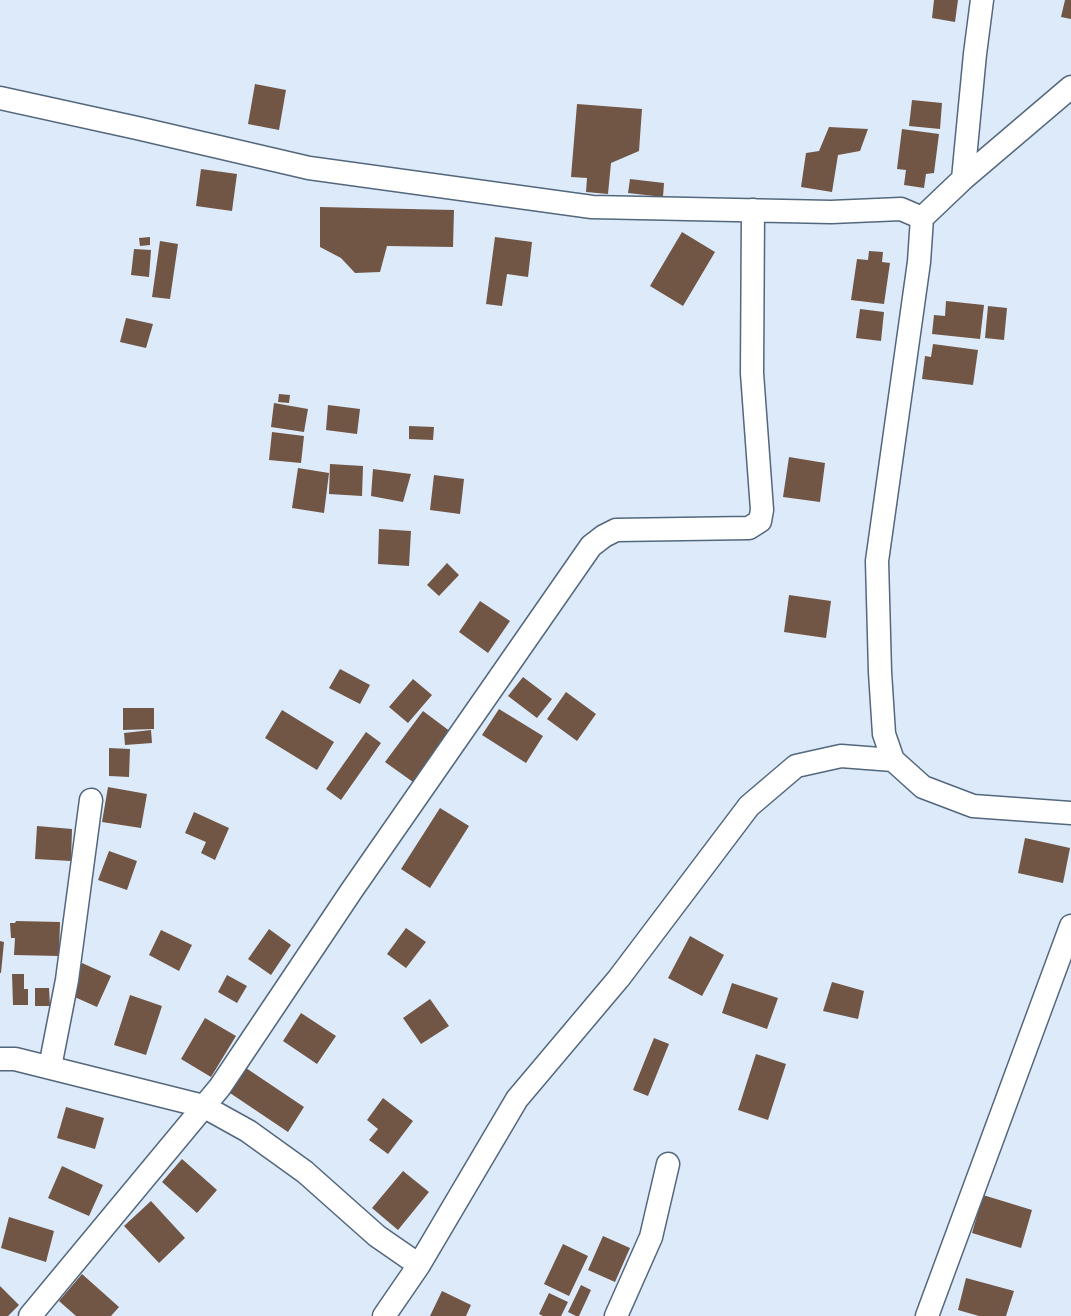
<!DOCTYPE html>
<html>
<head>
<meta charset="utf-8">
<style>
	body { margin:0 }
	canvas { display:block; background:#dceafa }
</style>
</head>
<body>
<canvas width="1071" height="1316"></canvas>
<script>
const context = document.querySelector('canvas').getContext('2d');
context.lineJoin = 'round';
function fillPath(path, color) {
  context.fillStyle = color;
  context.fill(path, 'evenodd');
}
function strokePath(path, color, width, dash) {
  context.strokeStyle = color;
  context.lineWidth = width;
  context.lineCap = dash ? 'butt' : 'round';
  context.setLineDash(dash || []);
  context.stroke(path);
}
const building = new Path2D(`
	M934,0H958L955,22L932,18Z
	M1065,0H1071V19L1061,17Z
	M255,84L286,90L279,130L248,124Z
	M912,100L942,103L940,129L909,126Z
	M577,104L642,109L639,151L611,163L608,194L586,192L587,178L571,177Z
	M829,127L868,129L860,151L838,155L832,192L801,187L806,153L819,151Z
	M902,129L939,134L934,173L926,174L924,188L904,185L906,170L897,169Z
	M201,169L237,174L232,211L196,206Z
	M630,179L664,183L663,197L628,193Z
	M320,207L454,210L453,247L387,246L380,272L355,273L341,258L320,247Z
	M682,232L715,252L683,306L650,286Z
	M150,237V245L140,246L139,238Z
	M495,237L532,242L528,277L507,274L502,306L486,304Z
	M160,241L178,244L170,299L152,297Z
	M134,249L151,250L149,277L131,275Z
	M869,251L883,252L882,262L890,263L884,304L851,300L857,259L868,260Z
	M946,301L984,305L980,339L932,334L934,315L945,316Z
	M988,306L1007,308L1004,340L985,338Z
	M860,309L884,312L881,341L856,338Z
	M126,318L153,324L146,348L120,342Z
	M933,344L978,350L973,385L922,379L925,356L931,357Z
	M279,394L290,395L289,403L278,402Z
	M274,403L308,409L304,432L271,427Z
	M328,405L360,409L357,434L326,430Z
	M409,426L434,427L433,440L409,439Z
	M272,432L304,436L301,463L269,460Z
	M789,457L825,463L820,502L783,497Z
	M330,464L363,466L362,496L329,494Z
	M298,468L329,473L324,513L292,508Z
	M373,469L411,474L403,502L371,496Z
	M434,475L464,479L460,514L430,510Z
	M379,529L411,531L409,566L378,564Z
	M447,563L459,575L439,596L427,585Z
	M789,595L831,601L826,638L784,632Z
	M480,601L510,621L488,653L459,632Z
	M340,669L370,685L360,704L329,688Z
	M523,677L552,699L537,718L508,696Z
	M413,679L432,695L408,723L389,707Z
	M566,692L596,714L577,741L547,719Z
	M123,708H154V729L123,730Z
	M499,709L543,736L526,763L482,735Z
	M282,710L334,742L317,770L265,738Z
	M423,711L451,732L413,782L385,762Z
	M151,730L152,743L125,745L124,733Z
	M366,732L381,743L341,800L326,789Z
	M109,748L130,749L129,777L109,776Z
	M108,787L147,794L141,828L102,822Z
	M440,808L469,826L430,888L401,869Z
	M194,812L229,828L215,860L201,853L206,842L185,833Z
	M37,826L72,829L71,861L35,859Z
	M1025,838L1070,848L1063,883L1018,873Z
	M109,851L137,861L127,890L98,880Z
	M16,921L60,922L59,956L14,955L15,938H11L10,923H15Z
	M406,928L426,942L406,968L387,954Z
	M269,929L291,945L271,975L248,959Z
	M161,930L192,945L179,971L149,955Z
	M690,936L724,955L702,996L668,978Z
	M0,941L4,942L1,973H0Z
	M82,963L111,976L97,1007L68,994Z
	M12,974H24V989H28V1005H13Z
	M227,975L247,986L237,1003L218,992Z
	M832,982L864,991L858,1019L823,1011Z
	M732,983L778,998L767,1029L722,1013Z
	M35,988H49L50,1006H35Z
	M130,995L162,1006L146,1055L114,1045Z
	M430,999L449,1026L421,1044L403,1018Z
	M301,1013L336,1036L317,1064L283,1041Z
	M205,1018L236,1036L211,1077L181,1059Z
	M654,1038L669,1044L648,1096L633,1090Z
	M756,1054L786,1064L768,1120L738,1110Z
	M246,1068L304,1107L288,1132L230,1093Z
	M383,1098L413,1121L388,1154L369,1140L378,1129L367,1120Z
	M66,1107L104,1118L95,1149L57,1138Z
	M182,1159L217,1190L197,1213L162,1182Z
	M62,1166L103,1185L89,1216L48,1198Z
	M403,1171L429,1192L398,1230L372,1208Z
	M983,1195L1032,1210L1021,1248L972,1233Z
	M151,1201L185,1238L159,1263L124,1226Z
	M9,1217L54,1231L46,1262L1,1248Z
	M603,1236L630,1248L615,1282L588,1270Z
	M563,1244L588,1256L569,1296L544,1284Z
	M82,1274L119,1307L111,1316H76L59,1301Z
	M966,1278L1014,1291L1006,1316H979L958,1310Z
	M581,1285L591,1290L579,1316H576L568,1312Z
	M0,1286L19,1305L8,1316H0Z
	M442,1291L471,1305L466,1316H430Z
	M549,1293L568,1302L561,1316H543L539,1314Z`);
const street = new Path2D(`
	M0,98L137,128L309,168L592,207L831,212L901,209L922,218L919,262L877,561L880,672L884,734L893,760L923,787L973,806L1071,813
	M963,179L975,54L982,0
	M922,218L963,179L1071,87
	M0,1059H15L203,1106L248,1131L305,1172L377,1236L419,1265
	M50,1067L67,980L91,800
	M30,1316L220,1087L352,890L591,546L604,536L616,530L749,528L760,521L762,510L752,373L753,210
	M384,1316L419,1265L517,1099L619,978L749,806L796,766L841,756L893,760
	M616,1316L651,1237L668,1164
	M927,1316L1071,926`);
fillPath(building, '#715646');
strokePath(street, '#53677d', 25);
strokePath(street, '#fff', 22);
</script>
</body>
</html>
